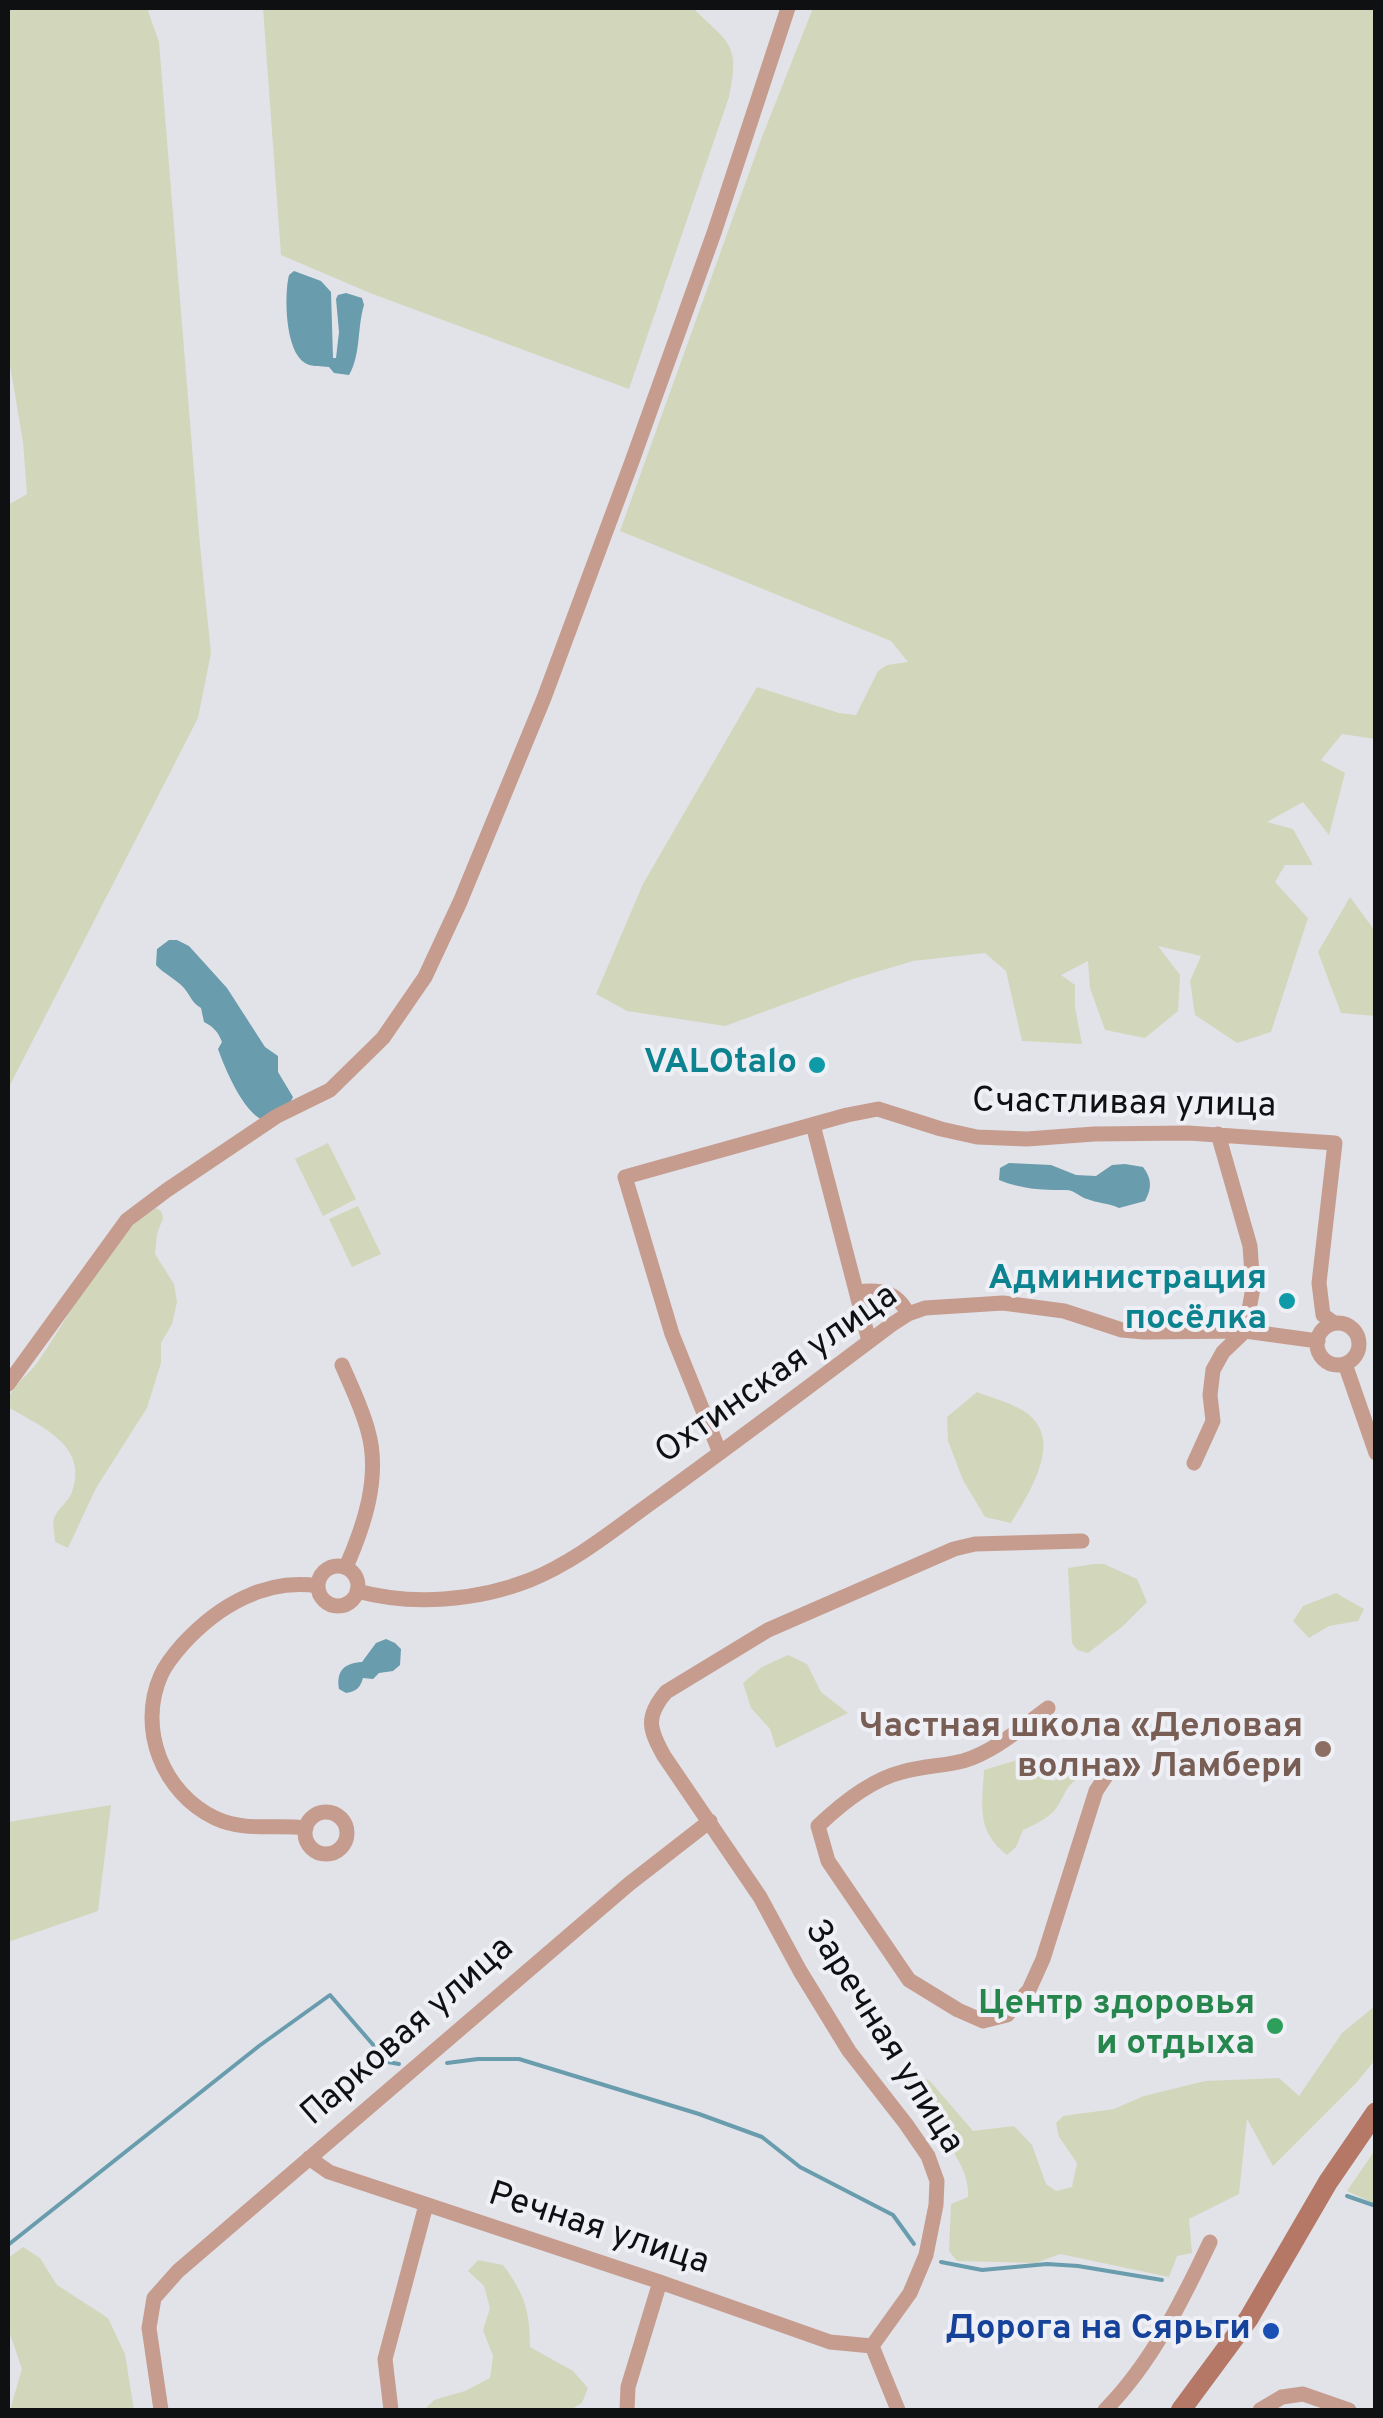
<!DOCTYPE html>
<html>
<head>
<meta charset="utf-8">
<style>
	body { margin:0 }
	#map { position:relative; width:1383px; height:2418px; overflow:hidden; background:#e1e3e9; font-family:Overpass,sans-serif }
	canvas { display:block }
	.frame { position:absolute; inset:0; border:10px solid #0f1012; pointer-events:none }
</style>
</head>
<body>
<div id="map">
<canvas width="1383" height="2418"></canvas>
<div class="frame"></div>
</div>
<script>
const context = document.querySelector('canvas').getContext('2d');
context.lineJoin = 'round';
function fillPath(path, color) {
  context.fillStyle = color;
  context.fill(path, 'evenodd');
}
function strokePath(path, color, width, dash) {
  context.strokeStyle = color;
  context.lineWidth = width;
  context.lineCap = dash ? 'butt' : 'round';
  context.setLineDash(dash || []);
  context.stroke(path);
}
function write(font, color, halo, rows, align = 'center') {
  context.font = font + ' Overpass,sans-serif';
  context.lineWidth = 8;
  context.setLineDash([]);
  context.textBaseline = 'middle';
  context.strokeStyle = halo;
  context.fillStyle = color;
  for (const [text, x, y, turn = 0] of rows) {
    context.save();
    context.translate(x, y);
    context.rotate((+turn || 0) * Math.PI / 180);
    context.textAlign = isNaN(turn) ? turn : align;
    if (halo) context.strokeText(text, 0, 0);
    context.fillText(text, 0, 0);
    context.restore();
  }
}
const green = new Path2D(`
	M8,8H147L159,42L200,545L211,653L198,718L8,1089V505L27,494L23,442L8,353Z
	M263,8H693C728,43 741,43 729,97L629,389L370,293L281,255Z
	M813,8H1375V739L1342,734L1321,760L1345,773L1329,835L1303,802L1267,822L1293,829L1313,865H1285L1275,882L1308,918L1271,1032L1237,1043L1195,1015L1190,981L1201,956L1158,946L1180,975L1178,1011L1145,1038L1105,1030L1090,988L1088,961L1061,975L1075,985V1007L1082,1044L1022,1041L1006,971L985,953L913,961L853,979L725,1026L627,1011L596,994L643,884L757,687L839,713L856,715L878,671L887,665L908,662L891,641L620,531L762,137Z
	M1350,897L1375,931V1016L1341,1013L1318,952Z
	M328,1143L356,1199L323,1216L295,1159Z
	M358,1206L381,1254L352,1267L329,1219Z
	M156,1208L161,1211L163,1218L157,1234L155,1254L174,1284L177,1302L172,1324L161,1343V1363L147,1408L96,1488L68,1548L55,1542C55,1535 52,1524 54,1518C58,1508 69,1501 72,1492C89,1445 41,1427 8,1407C6,1389 27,1377 37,1363C67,1320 91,1272 126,1233C134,1223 146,1215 156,1208Z
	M977,1392C992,1398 1009,1402 1022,1410C1067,1436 1030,1492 1011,1523L985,1517L963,1480L948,1441L947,1417Z
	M1094,1564H1104L1137,1579L1147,1602L1123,1626L1088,1653L1077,1650L1072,1643L1068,1568Z
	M1336,1593L1364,1609L1358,1621L1329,1626L1309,1638L1293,1621L1303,1606Z
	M788,1655L807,1664L821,1692L848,1713L776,1748L770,1729L751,1708L743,1683L762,1667Z
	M1024,1758C1036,1764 1041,1777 1053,1781L1078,1770L1080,1776C1065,1789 1068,1788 1059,1804C1052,1817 1036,1824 1023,1830L1016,1847L1007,1855C976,1831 982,1806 984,1770Z
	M111,1805L98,1911L8,1942V1822Z
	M1375,2006V2060L1357,2082L1273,2166L1247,2119L1239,2194L1189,2219L1192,2253L1177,2256L1169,2277L1060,2254L1036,2263L957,2261L949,2251L951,2204L968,2197C971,2159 927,2123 911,2091C907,2084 906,2075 903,2067L930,2081L973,2131L1014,2126L1032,2145L1046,2184L1056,2191L1072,2187L1077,2163L1059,2137L1056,2123L1063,2116L1114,2109L1144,2096L1205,2081L1279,2078L1299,2096L1342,2033Z
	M1375,2150V2204L1347,2191Z
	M23,2247L40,2258L57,2285L108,2318L125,2354L134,2410H10L22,2369L8,2328V2258Z
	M478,2260L503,2265C525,2294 530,2312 530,2347L573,2371L588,2388L582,2403L570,2410H424L434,2400L465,2391L490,2378L493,2356L483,2330L490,2308L484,2286L468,2271Z`);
const water = new Path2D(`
	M294,271L321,281L331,292L333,358H336L339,332L336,299L338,295L346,293L362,298L364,305C357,328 361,355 349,375L334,373L329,367C322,366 311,367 305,363C285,351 284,295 289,275Z
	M169,940H177L189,946L227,988L265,1047L278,1056V1072L293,1097L290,1103L263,1120C244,1113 225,1069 218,1049L222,1042C218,1032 214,1027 204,1022L201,1008C191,1002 191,996 184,988C176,979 164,974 156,965L157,949Z
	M1009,1163L1051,1165L1076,1175L1096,1176L1112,1165L1125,1164L1143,1167C1152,1179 1152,1188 1145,1201L1119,1208C1108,1203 1097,1203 1087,1199C1078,1196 1074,1189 1064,1190C1042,1190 1020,1189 999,1180L1000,1168Z
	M386,1639L395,1643L401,1649L400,1665L393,1671L379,1673L373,1679L363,1678C360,1688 357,1691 346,1693L339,1689C336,1670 345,1663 362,1662L376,1643Z`);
const stream = new Path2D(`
	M447,2063L478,2059H519L699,2114L762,2137L800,2167L893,2215L914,2244
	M1347,2196L1376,2206
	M8,2245L259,2046L330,1995L388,2062L399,2064
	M941,2262L982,2270L1047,2264L1078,2266L1162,2280`);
const street = new Path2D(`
	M813,1125L869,1341
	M857,1292C880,1289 897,1291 908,1314
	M1317 1344a21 21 0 1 1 42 0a21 21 0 1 1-42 0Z
	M1345,1364L1376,1453
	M342,1365C351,1386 362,1408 368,1431C381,1477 364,1526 346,1567
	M8,1384L127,1220L167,1190L277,1116L330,1090L383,1038L425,977L460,902L544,698L631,464L714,233L788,8
	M720,1453L672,1334L625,1177L847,1115L878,1109L941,1129L977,1137L1027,1139L1094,1134L1188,1133L1335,1143L1319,1283L1323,1315L1334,1323
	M1194,1463L1213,1421L1210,1395L1213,1370L1223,1352L1245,1331L1253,1288L1250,1246L1218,1134
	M318 1586a20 20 0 1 1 40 0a20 20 0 1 1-40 0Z
	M357,1591C412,1606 477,1601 530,1580C577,1561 617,1527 658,1498C737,1441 814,1383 891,1325L908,1314L925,1308L1003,1303L1064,1311L1122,1330L1144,1332L1245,1331L1318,1341
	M1048,1708C1022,1727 994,1752 963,1761C943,1766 922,1766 902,1772C870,1780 841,1804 818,1826L828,1861L909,1980L958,2010L983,2021L1007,2015L1029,1990L1043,1959L1096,1791L1108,1773
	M305 1833a21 21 0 1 1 42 0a21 21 0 1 1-42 0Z
	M306,1828C276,1824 244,1832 215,1818C163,1793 137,1729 161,1675C166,1664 175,1653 183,1644C218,1606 265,1578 318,1586
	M309,2158L329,2172L660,2282L830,2342L872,2346
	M872,2346L910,2293L926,2255L936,2205L937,2181L928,2156L906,2124L849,2051L800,1971L760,1897L664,1756C649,1729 645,1717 666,1692L768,1630L954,1549L975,1544L1082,1541
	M872,2346L898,2410
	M161,2410L149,2328L154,2298L178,2271L629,1884L710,1821
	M391,2410L385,2359L426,2205
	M627,2410L628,2387L660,2282
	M1105,2410C1151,2364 1182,2301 1210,2242
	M1260,2410L1282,2397L1303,2394L1349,2410`);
const secondary = new Path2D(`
	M1181,2410L1249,2318L1328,2182L1376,2112`);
const markers = [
	[817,1065,10,"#0f9aa8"],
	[1287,1301,10,"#0f9aa8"],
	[1323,1749,10,"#8d6e63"],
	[1275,2026,10,"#2e9e5b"],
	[1271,2331,10,"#1a4fb4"]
];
const cultureNames = [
	["VALOtalo",797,1065],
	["Администрация",1267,1281],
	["посёлка",1267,1321]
];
const streetNames = [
	["Счастливая улица",1124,1106,1],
	["Охтинская улица",778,1376,-35],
	["Парковая улица",409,2033,-41],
	["Заречная улица",882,2038,58],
	["Речная улица",598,2231,18]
];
const educationNames = [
	["Частная школа «Деловая",1303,1729],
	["волна» Ламбери",1303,1769]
];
const leisureNames = [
	["Центр здоровья",1255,2006],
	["и отдыха",1255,2046]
];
const transitNames = [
	["Дорога на Сярьги",1251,2331]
];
fillPath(green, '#d2d7bb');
fillPath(water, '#699cac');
strokePath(stream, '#699cac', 4);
strokePath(street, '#c69c8f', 15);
strokePath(secondary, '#b57867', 20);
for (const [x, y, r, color] of markers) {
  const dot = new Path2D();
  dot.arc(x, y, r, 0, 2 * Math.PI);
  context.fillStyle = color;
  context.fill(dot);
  strokePath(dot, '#eef0f6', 4);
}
write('bold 35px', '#0d838f', '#eef0f6', cultureNames, 'right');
write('35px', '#0f1012', '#eef0f6', streetNames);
write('bold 35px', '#785e54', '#eef0f6', educationNames, 'right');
write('bold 35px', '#27864d', '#eef0f6', leisureNames, 'right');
write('bold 35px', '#164399', '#eef0f6', transitNames, 'right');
</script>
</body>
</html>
